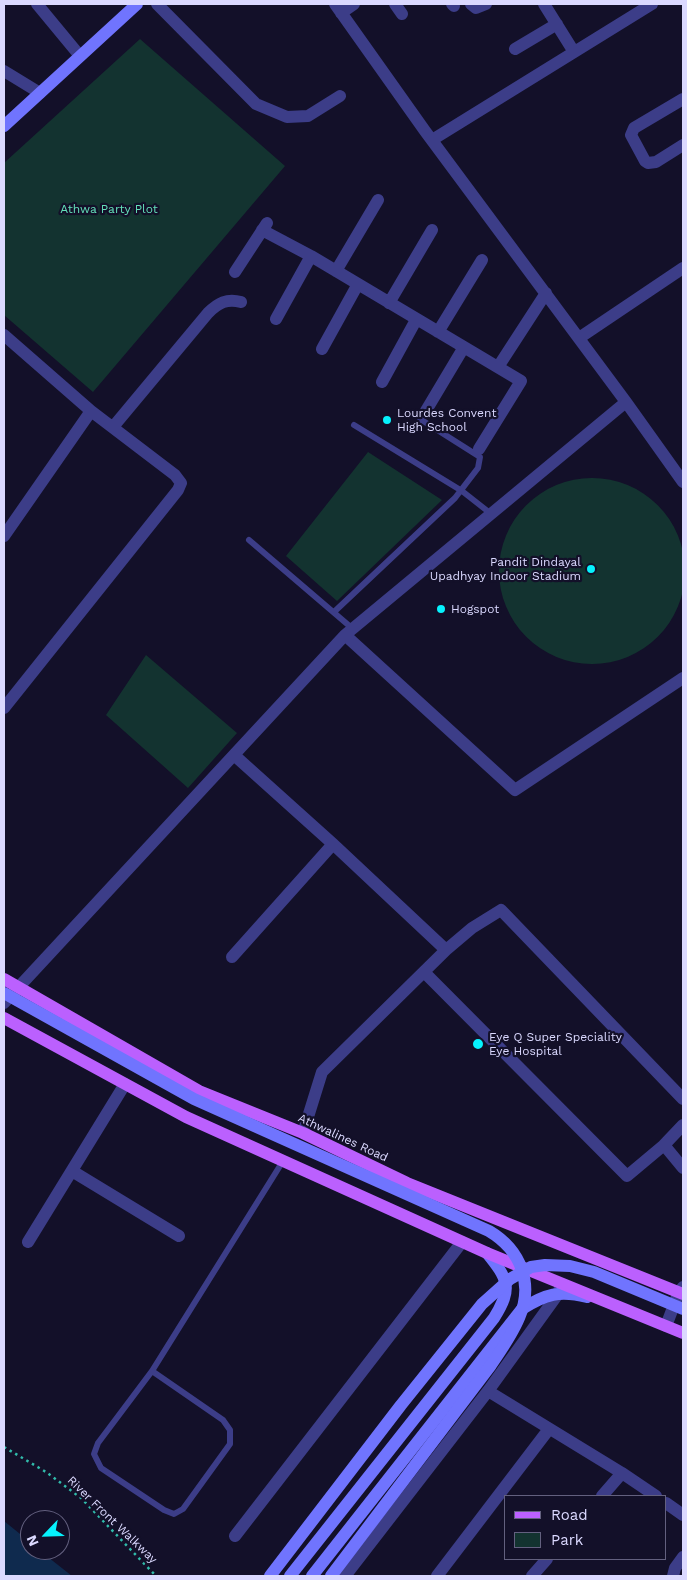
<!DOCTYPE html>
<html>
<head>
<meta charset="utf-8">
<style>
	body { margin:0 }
	#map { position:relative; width:687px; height:1580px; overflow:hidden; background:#131029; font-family:"Work Sans",sans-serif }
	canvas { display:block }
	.frame { position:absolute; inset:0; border:5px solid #dbd9ff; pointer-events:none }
	.legend { position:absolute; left:504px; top:1495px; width:162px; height:65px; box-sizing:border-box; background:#131029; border:1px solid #63607f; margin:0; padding:6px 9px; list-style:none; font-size:15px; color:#dbd9ff }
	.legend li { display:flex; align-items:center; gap:10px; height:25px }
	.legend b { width:25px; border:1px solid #63607f }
	.north { position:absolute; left:20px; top:1510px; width:50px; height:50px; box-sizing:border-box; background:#131029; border:1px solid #63607f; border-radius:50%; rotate:246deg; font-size:14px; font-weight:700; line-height:20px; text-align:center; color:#dbd9ff }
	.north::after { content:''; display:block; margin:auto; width:18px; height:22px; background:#06f2fd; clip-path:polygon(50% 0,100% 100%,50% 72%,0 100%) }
</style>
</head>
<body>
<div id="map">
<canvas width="687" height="1580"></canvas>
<div class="frame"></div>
<ul class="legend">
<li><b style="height:6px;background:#bb60fe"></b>Road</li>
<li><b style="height:14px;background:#133330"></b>Park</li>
</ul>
<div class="north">N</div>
</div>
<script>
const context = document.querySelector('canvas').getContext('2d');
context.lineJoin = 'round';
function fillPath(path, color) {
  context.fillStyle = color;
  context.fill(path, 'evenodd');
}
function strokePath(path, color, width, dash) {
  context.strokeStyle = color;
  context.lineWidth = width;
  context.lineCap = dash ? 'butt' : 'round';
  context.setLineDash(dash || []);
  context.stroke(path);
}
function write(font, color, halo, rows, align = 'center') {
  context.font = font + ' "Work Sans",sans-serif';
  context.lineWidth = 4.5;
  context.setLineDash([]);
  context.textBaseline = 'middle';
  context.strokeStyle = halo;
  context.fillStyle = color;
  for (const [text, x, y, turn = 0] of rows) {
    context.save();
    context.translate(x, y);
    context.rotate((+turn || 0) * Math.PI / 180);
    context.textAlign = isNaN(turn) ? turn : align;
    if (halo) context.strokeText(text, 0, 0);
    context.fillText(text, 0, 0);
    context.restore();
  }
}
const green = new Path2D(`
	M140,39L285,166L93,392L4,315V163Z
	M368,452L442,500L337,601L286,556Z
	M499 571a93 93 0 1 1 186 0a93 93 0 1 1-186 0Z
	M146,655L237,733L188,788L106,715Z`);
const water = new Path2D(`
	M4,1521L30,1542V1550H39L72,1576H4Z`);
const path = new Path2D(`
	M4,1447L46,1472L81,1498L156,1576`);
const lane = new Path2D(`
	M354,425L462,491L490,513
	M249,540L353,629
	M334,612L455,498L478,468L480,457L420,419
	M152,1371L223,1420L230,1430V1444L183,1509L174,1514L164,1510L101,1468L94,1454L98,1443L152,1371L283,1161`);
const street = new Path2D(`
	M37,4L80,56
	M157,4L256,104L287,117L308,116L340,96
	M335,4L425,131L626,402L683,482
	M395,4L402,14
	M452,4L454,6
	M471,4L476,8L486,4
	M544,4L574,52
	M341,13L354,4
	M515,49L557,24
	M4,71L40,93
	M683,99L634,128L631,135L645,161L648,163L656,162L683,145
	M432,140L652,4
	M262,230L311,256L521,381L479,449
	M336,271L378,200
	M235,272L267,223
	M389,303L432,230
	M276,319L311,256
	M438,332L482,260
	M4,335L91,411L175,475L181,483L178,490L4,708
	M579,338L683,268
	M322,349L358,284
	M498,367L546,293
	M382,382L416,320
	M424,414L464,347
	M113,427L208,313C218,303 227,298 241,302
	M4,536L91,411
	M345,635L515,790L683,678
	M234,755L333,844L446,950
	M232,957L333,844
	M424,972L627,1176L664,1145
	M4,1003L345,635L626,402
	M683,1125L664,1145L683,1168
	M303,1133L322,1072L446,950L472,928L501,910L683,1099
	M72,1171L179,1236
	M28,1242L125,1084
	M666,1326L679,1292L683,1287
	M488,1391L622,1473L656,1496
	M602,1496L622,1473
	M666,1503L683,1515
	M235,1536L462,1242
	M345,1576L488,1391L558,1294L560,1288
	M437,1576L549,1429
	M532,1576L547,1559
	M673,1576L675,1568L683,1557`);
const secondary = new Path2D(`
	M4,126L137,4
	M290,1576L494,1318C513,1288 508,1279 487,1253
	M312,1576L522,1309C545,1294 560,1290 587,1297`);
const primary = new Path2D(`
	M4,979L199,1091L303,1133L407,1183L683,1294
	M4,1018L186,1117L487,1253L683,1333`);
const secondaryBridge = new Path2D(`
	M4,993L194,1099L489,1231C521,1250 534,1284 519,1318C512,1335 501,1350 491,1365L331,1576
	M270,1576L401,1405L482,1304L510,1279L531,1267L545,1265L570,1266L594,1272L683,1309`);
const markers = [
	[387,420,5,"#06f2fd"],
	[591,569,5,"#06f2fd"],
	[441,609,5,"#06f2fd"],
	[478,1044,6,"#06f2fd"]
];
const parkNames = [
	["Athwa Party Plot",109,209]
];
const poiNames = [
	["Lourdes Convent",397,413],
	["High School",397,427],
	["Pandit Dindayal",581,562,"right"],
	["Upadhyay Indoor Stadium",581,576,"right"],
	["Hogspot",451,609],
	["Eye Q Super Speciality",489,1037],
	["Eye Hospital",489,1051]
];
const streetNames = [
	["Athwalines Road",343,1138,25],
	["River Front Walkway",112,1520,44]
];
fillPath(green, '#133330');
fillPath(water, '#0f2a4e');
strokePath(path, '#31bbab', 2.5, [2.5, 4]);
strokePath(lane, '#3c3d88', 6);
strokePath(street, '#3c3d88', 12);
strokePath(secondary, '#7074fe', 12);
strokePath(primary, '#bb60fe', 12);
strokePath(secondaryBridge, '#7074fe', 12);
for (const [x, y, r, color] of markers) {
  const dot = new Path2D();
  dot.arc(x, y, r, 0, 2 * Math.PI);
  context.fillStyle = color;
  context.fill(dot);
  strokePath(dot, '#131029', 2);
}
write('12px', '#64e0ba', '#131029', parkNames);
write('12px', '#dbd9ff', '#131029', poiNames, 'left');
write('12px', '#dbd9ff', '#131029', streetNames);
</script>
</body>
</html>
